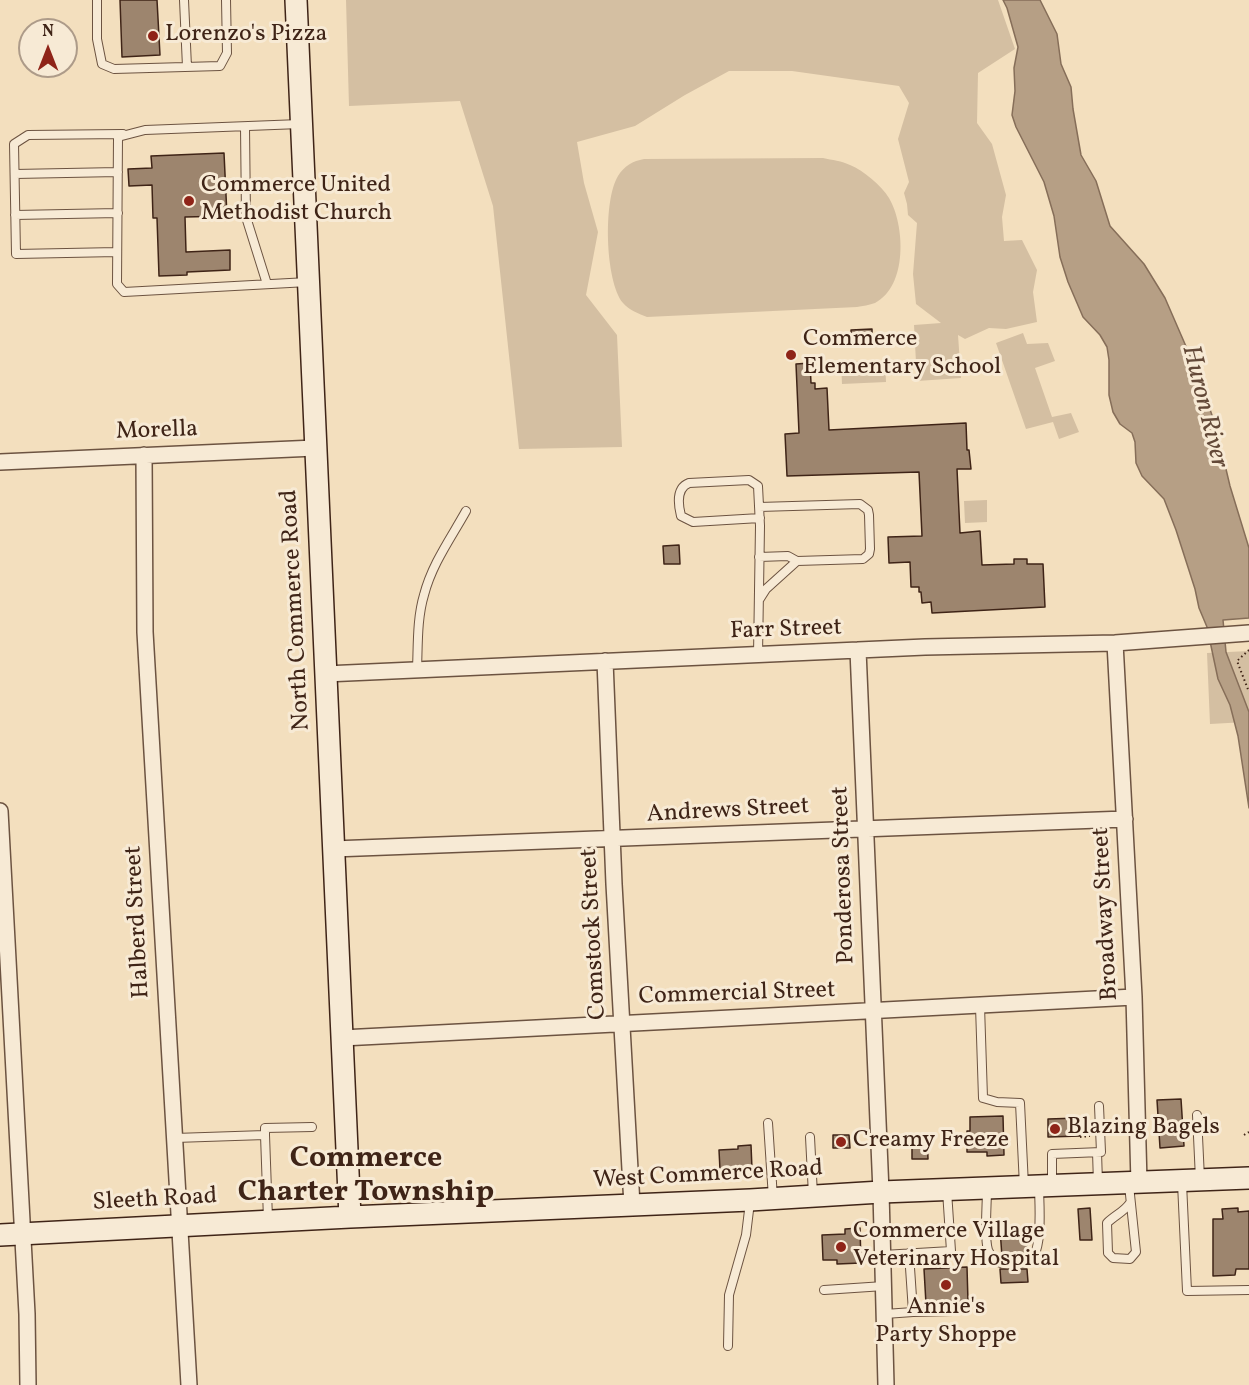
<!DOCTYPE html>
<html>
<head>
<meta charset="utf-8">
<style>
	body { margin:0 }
	#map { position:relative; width:1249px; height:1385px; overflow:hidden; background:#f3dfbe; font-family:Vollkorn,serif }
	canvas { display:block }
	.north { position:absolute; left:18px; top:18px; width:60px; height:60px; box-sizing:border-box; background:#f7ead5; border:2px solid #ad9b89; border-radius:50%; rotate:0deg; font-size:16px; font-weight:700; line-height:24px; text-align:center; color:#3f2417 }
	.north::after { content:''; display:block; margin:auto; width:21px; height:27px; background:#8f2418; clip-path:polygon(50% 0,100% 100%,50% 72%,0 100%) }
</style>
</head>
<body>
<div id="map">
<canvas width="1249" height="1385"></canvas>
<div class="north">N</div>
</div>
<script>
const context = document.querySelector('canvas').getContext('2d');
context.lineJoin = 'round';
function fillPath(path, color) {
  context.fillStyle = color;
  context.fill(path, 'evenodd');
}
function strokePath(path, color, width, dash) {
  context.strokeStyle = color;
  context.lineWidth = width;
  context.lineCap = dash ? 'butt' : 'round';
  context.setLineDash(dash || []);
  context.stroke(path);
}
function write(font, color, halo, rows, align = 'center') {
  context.font = font + ' Vollkorn,serif';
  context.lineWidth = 6;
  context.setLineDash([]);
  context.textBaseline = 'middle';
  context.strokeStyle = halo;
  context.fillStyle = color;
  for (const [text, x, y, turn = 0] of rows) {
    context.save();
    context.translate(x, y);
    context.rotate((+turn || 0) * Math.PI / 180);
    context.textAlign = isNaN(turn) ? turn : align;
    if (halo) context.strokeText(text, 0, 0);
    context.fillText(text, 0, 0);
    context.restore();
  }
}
const green = new Path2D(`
	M346,0H998L1015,49L978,73L977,123L992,144L1006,195L1002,217L1004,241L1022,240L1037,270L1033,292L1037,322L1006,329L989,328L965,339L958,335L961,378L917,381L914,325L941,323L916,304L913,274L917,223L908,215L907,204L904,193L909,182L898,139L909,103L899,86L792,71H729L685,95L635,126L577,142L584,183L598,232L586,295L617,335L622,447L519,449L493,206L460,101L349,106Z
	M823,158C832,160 842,161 850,165C864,171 881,185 889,198C905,225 908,286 875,303C870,305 862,306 857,307L647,317C639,314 629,310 623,303C605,281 603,200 618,176C624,166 633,161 644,159Z
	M1023,333L1027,344L1048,343L1055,361L1035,368L1052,417L1071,413L1079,432L1059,439L1053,422L1026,429L996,343Z
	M885,360L886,382L842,384L841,362Z
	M987,500V522L965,523L964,501Z
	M1249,651V795L1246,722L1210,724L1207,653Z`);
const water = new Path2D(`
	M1003,0H1040L1057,34L1061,64L1071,87L1073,109L1081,155L1096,181L1110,226L1144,264L1165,298L1198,374L1216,427L1230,486L1249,548V618L1223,620L1226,652L1249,712V808L1238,736L1230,705L1218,679L1207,627L1199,608L1195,589L1176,530L1164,499L1142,476L1136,463L1135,442L1132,433L1120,424L1113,412L1109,395V360L1107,347L1100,335L1083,317L1068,282L1060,257L1054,216L1044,182L1016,127L1012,115L1015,91L1014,68L1018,47L1007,8Z`);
const building = new Path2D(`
	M120,0H157L160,55L122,57Z
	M224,153L227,216L185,217L186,252L230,250V270L187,272V275L159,276L157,218H153L152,185L129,186L128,169L152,168L151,156Z
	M872,329V343L852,345L851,330Z
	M810,363L811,383H815V389L827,388L829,430L966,423L967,450H969L971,469H957L960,533L980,531L982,565L1014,564V559H1027V564H1043L1045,607L932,613L931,602L922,603L921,592H919V587H911L910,562L889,563L888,537L922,536L919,472L787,476L785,434L799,433L796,364Z
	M679,545L680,564H664L663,546Z
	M1181,1099L1184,1146L1160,1148L1157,1100Z
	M1003,1116L1004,1155L987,1156V1152H967V1131H970V1117Z
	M1079,1118L1080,1136L1048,1137V1119Z
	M833,1135H849L850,1148H833Z
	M912,1135H927L928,1159H912Z
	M751,1145L752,1169L720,1170L719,1150L738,1149V1146Z
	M1090,1208L1092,1240H1080L1078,1209Z
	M1238,1208V1212L1249,1211V1269H1236L1235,1275L1213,1276V1219H1223L1222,1209Z
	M860,1228L861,1263L837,1264V1260H823L822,1235L845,1234V1229Z
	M1026,1228L1027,1255L1021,1258L1002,1257L1000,1229Z
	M967,1267L968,1302L926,1304L924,1269Z
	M1000,1269H1027L1028,1282L1001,1283Z`);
const path = new Path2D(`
	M1249,650L1237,661L1249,692
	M1244,1135L1249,1132
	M1080,1137L1090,1136`);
const lane = new Path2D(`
	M97,0V39L102,64L114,69L220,66L227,53L226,0
	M184,0L187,67
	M300,124L145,130L118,137L117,284L124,292L308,282
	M245,127L246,217L267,284
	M15,174L118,172
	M15,215L118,213
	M117,252L16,254L14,144L28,135L123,134
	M759,557L788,556L797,561L863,559L869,554L870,549L869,515L868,510L860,504L759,507
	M759,600L766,589L797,561
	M758,655L760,526L758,486L749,480L689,483C676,488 678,504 681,516L693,522L760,518
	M417,669C418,645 417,618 424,595C432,564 451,538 466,511
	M980,1006L983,1098L997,1102L1020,1103L1024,1186
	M1197,1115L1200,1179
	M768,1123L773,1198
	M265,1135V1128L312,1127
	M810,1137L813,1195
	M175,1138L265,1135L268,1219
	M1097,1152L1098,1183
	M1182,1183L1187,1291L1249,1290
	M1052,1185V1154L1101,1152L1099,1106
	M1129,1185L1136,1252L1130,1259L1113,1258L1108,1253L1107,1223C1115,1215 1124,1212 1130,1203
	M987,1190C987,1204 984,1238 988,1250C992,1260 1000,1265 1010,1264C1015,1264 1023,1265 1028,1262C1044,1255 1039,1202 1039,1187
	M883,1255L951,1251L947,1191
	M824,1290L884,1286
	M913,1312L953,1311
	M885,1314L913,1312L909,1253
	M728,1346L729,1295L746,1235L750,1202`);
const street = new Path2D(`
	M144,455L145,632L189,1385
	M0,462L315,448
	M1115,643L1134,997L1139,1183
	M858,650L881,1192L886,1385
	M605,661L614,884L632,1205
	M325,674L925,647L1115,643L1249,633
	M0,811L27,1314L28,1385
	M333,849C597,840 861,828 1125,819
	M342,1038C606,1023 870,1013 1134,997`);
const secondary = new Path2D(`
	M296,0L350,1217
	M0,1235L350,1217L750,1200L881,1192L1249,1178`);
const markers = [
	[153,36,6,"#8f2418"],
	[189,201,6,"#8f2418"],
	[791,355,6,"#8f2418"],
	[1055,1129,6,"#8f2418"],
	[841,1142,6,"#8f2418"],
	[841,1247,6,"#8f2418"],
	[946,1285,6,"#8f2418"]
];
const poiNames = [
	["Lorenzo's Pizza",165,36],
	["Commerce United",201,187],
	["Methodist Church",201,215],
	["Commerce",803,341],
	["Elementary School",803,369],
	["Blazing Bagels",1067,1129],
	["Creamy Freeze",853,1142],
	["Commerce Village",853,1233],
	["Veterinary Hospital",853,1261],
	["Annie's",946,1309,"center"],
	["Party Shoppe",946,1337,"center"]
];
const streetNames = [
	["Morella",157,432,-2],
	["North Commerce Road",297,610,-93],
	["Farr Street",786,631,-2],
	["Andrews Street",728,812,-3],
	["Ponderosa Street",845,875,-92],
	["Broadway Street",1107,914,-93],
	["Halberd Street",139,922,-93],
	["Comstock Street",595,934,-93],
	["Commercial Street",737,995,-2],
	["West Commerce Road",708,1176,-3],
	["Sleeth Road",155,1201,-3]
];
const waterNames = [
	["Huron River",1203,407,76]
];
const districtNames = [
	["Commerce",366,1160],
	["Charter Township",366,1194]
];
fillPath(green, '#d4bfa2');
fillPath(water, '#b69f85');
strokePath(water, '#866e59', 1.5);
fillPath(building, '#9d856e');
strokePath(building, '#3f2417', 1.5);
strokePath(lane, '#6c5341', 10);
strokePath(street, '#6c5341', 18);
strokePath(secondary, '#3f2417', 24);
strokePath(path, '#3f2417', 2, [1.5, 3]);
strokePath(lane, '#f7ead5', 8);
strokePath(street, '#f7ead5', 15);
strokePath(secondary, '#f7ead5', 21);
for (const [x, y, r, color] of markers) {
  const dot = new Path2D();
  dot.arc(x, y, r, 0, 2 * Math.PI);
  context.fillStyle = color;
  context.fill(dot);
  strokePath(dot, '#f7ead5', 2);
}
write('24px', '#3f2417', '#f7ead5', poiNames, 'left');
write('24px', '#3f2417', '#f7ead5', streetNames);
write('italic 26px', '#634938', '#f7ead5', waterNames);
write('bold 30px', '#3f2417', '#f7ead5', districtNames);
</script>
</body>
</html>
